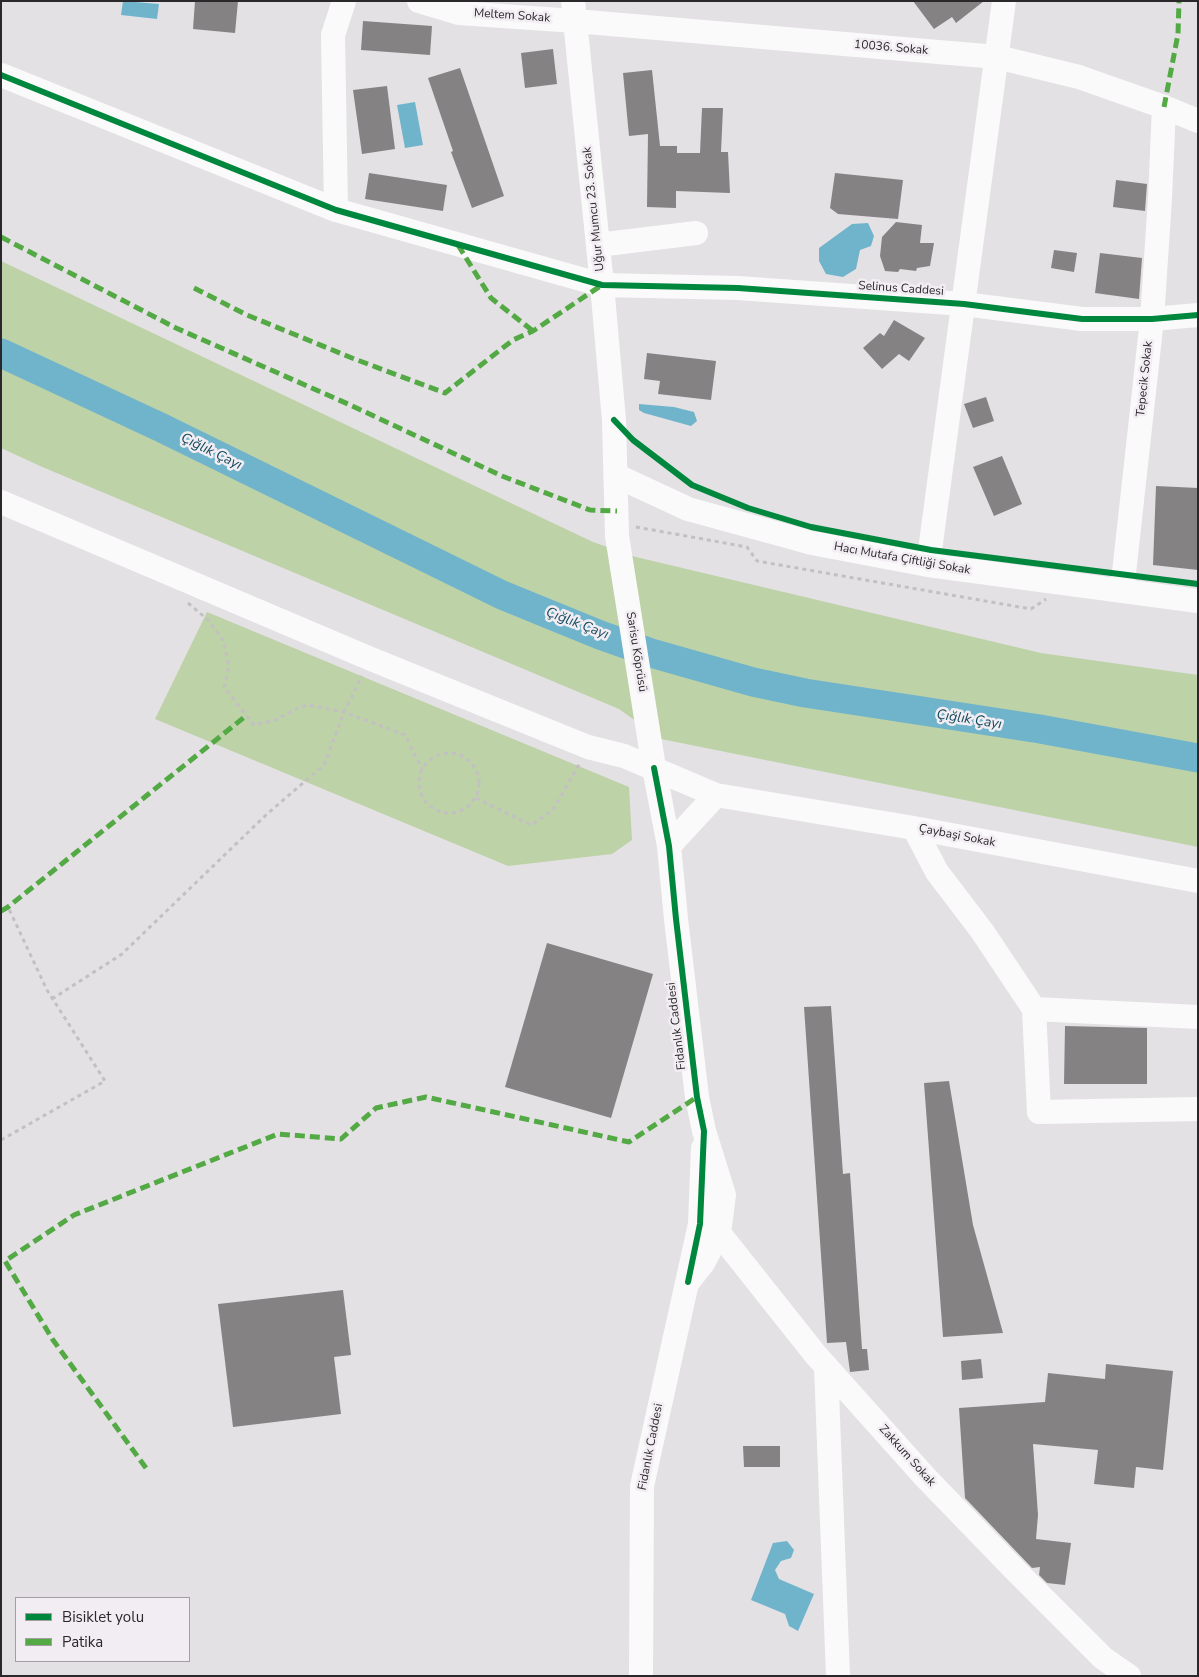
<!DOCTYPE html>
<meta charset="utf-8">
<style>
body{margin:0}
#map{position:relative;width:1199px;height:1677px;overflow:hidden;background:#e4e1e5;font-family:"Nunito Sans",sans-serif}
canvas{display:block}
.frame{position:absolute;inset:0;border:2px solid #2a282a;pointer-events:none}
.legend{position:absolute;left:15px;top:1597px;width:175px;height:65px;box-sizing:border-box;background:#f2edf3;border:1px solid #a29ea3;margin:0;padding:6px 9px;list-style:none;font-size:15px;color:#2a282a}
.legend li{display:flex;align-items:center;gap:10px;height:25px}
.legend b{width:25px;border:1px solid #a29ea3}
</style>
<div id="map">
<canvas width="1199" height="1677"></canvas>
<div class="frame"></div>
<ul class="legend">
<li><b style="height:6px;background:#00873e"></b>Bisiklet yolu</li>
<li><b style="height:6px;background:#53aa44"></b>Patika</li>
</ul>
</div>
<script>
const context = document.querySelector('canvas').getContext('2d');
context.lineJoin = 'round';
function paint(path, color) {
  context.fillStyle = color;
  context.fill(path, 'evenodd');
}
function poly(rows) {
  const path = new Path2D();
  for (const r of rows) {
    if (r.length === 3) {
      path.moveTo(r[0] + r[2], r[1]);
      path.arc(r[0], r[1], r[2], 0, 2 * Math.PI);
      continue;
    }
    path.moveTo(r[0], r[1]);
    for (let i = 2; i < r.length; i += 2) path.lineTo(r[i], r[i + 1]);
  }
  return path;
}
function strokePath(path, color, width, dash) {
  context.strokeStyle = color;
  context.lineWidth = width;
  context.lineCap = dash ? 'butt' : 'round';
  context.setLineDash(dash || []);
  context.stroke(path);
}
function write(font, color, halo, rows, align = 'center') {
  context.font = font + ' "Nunito Sans",sans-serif';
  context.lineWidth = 5;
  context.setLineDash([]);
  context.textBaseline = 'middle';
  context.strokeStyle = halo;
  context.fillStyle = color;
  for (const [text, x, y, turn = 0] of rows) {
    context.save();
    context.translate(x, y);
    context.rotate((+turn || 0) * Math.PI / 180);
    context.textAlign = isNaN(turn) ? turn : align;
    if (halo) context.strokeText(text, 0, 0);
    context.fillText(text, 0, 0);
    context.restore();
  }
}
paint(poly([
 [1,261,593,542,636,557,1041,653,1198,675,1198,847,661,739,619,709,40,466,1,448],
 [207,612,629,787,632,840,612,854,508,866,155,719]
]), '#bed2a7');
paint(poly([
 [123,1,159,4,157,19,121,15],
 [415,102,423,145,405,148,397,105],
 [868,223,874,236,871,246,860,250,856,269,843,277,826,274,819,261,819,248,852,224],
 [639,404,674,407,694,412,697,421,691,426,644,413,639,410],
 [787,1541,794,1550,791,1558,781,1561,775,1570,779,1579,814,1594,798,1631,789,1626,785,1614,751,1600,773,1543]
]), '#70b4cc');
strokePath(poly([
 [1,353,162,428,502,595,600,635,651,653,753,682,805,693,1040,729,1198,758]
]), '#70b4cc', 29);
paint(poly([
 [195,1,238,1,235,33,193,29],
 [913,1,984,1,956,23,952,17,934,29],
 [363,21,432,26,430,55,361,50],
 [553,49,557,84,525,88,521,53],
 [460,68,504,196,472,208,451,152,453,151,428,78],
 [652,70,660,146,677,146,677,153,700,153,702,108,723,108,721,152,728,152,730,193,676,191,676,208,647,207,648,134,629,136,623,73],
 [387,86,395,149,362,154,353,90],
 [369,173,447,185,443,211,365,199],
 [835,173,903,180,898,219,838,214,830,208],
 [1116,180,1147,184,1145,211,1113,207],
 [896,222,922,225,920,243,934,243,930,266,917,268,916,271,900,269,898,272,885,271,880,256,882,237],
 [1054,250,1077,253,1074,272,1051,268],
 [1100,253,1142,258,1139,299,1095,293],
 [894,320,925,338,909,361,899,354,882,369,863,348,880,333,884,336],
 [647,353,716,361,711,400,658,394,660,381,644,379],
 [986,397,994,421,973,428,964,404],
 [1002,456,1022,504,994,516,973,467],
 [1156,486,1198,488,1198,570,1153,565],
 [547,943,653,974,611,1118,505,1087],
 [831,1006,843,1174,850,1173,862,1349,867,1349,869,1370,850,1372,846,1342,827,1343,804,1007],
 [1065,1026,1147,1028,1147,1084,1064,1084],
 [949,1081,973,1225,1003,1333,943,1337,924,1083],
 [343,1290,351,1355,334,1357,341,1414,233,1427,218,1304],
 [981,1359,983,1378,962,1380,961,1361],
 [1106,1364,1173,1371,1163,1470,1136,1467,1134,1488,1094,1484,1098,1450,1033,1444,1038,1515,1036,1539,1071,1543,1065,1585,1047,1583,1039,1575,1040,1567,1032,1568,965,1498,959,1408,1045,1402,1048,1373,1105,1379],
 [743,1446,780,1446,780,1467,744,1467]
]), '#858284');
strokePath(poly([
 [636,527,747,547,757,561,1031,609,1046,599],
 [188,603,208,620,223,640,229,667,224,687,254,725,275,720,300,707,309,705,344,712,405,735,422,769],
 [449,783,30],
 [476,798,531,825,552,811,580,763],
 [52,999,122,954,267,814,324,765,344,712,362,676],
 [1,1140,105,1081,47,990,8,907]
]), '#c2c0c2', 3, [4, 4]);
strokePath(poly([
 [419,1,459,13,575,21,997,57,1079,77,1164,107,1198,121],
 [573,1,602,285,614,420,617,536,654,768,669,846,676,919,697,1097,704,1131,724,1195,719,1233,703,1263,688,1282],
 [1,75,336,210,602,285,738,288,964,304,1082,319,1152,319,1198,315],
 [336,210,333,35,344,1],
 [598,245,696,233],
 [617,476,688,509,812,543,928,565,1198,601],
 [1,502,371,659,588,747,624,756,716,795,669,846],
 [928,565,1004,1],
 [1122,591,1152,319,1160,198,1164,107],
 [716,795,914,828,1198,881],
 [914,828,937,872,982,931,1034,1009,1039,1112,1198,1109],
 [1034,1009,1198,1017],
 [700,1224,719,1233,815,1354,925,1477,1015,1570,1103,1658,1129,1676],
 [826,1366,838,1676],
 [641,1676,642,1486,700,1224,703,1148]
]), '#fbfafb', 24);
strokePath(poly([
 [1164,107,1178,34,1179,1],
 [1,237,176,328,348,404,502,476,590,510,617,511],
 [458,245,491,298,533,331],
 [194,288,247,315,352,358,445,393,513,340,533,331,602,285],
 [1,911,8,907,247,715],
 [146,1468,53,1340,5,1261,74,1215,278,1134,341,1139,376,1108,426,1097,629,1142,697,1097]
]), '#53aa44', 5, [10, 5]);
strokePath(poly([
 [1,75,336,210,602,285,738,288,964,304,1082,319,1152,319,1198,315],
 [614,420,633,440,692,485,748,508,811,527,931,550,1198,584],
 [654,768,669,846,676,919,697,1097,704,1131,700,1224,688,1282]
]), '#00873e', 6);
write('12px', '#2a282a', '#f2edf3', [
 ["Meltem Sokak",512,16,4],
 ["10036. Sokak",891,48,5],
 ["Uğur Mumcu 23. Sokak",594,209,-96],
 ["Selinus Caddesi",901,289,4],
 ["Tepecik Sokak",1145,379,-84],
 ["Hacı Mutafa Çiftliği Sokak",902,559,10],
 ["Sarisu Kōprüsü",636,652,81],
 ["Çaybaşi Sokak",957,836,11],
 ["Fidanlık Caddesi",677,1026,-97],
 ["Fidanlık Caddesi",651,1447,-79],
 ["Zakkum Sokak",907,1456,48]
]);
write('italic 14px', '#144b5d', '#f2edf3', [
 ["Çığlık Çayı",211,452,26],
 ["Çığlık Çayı",577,624,21],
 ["Çığlık Çayı",969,720,9]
]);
</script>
